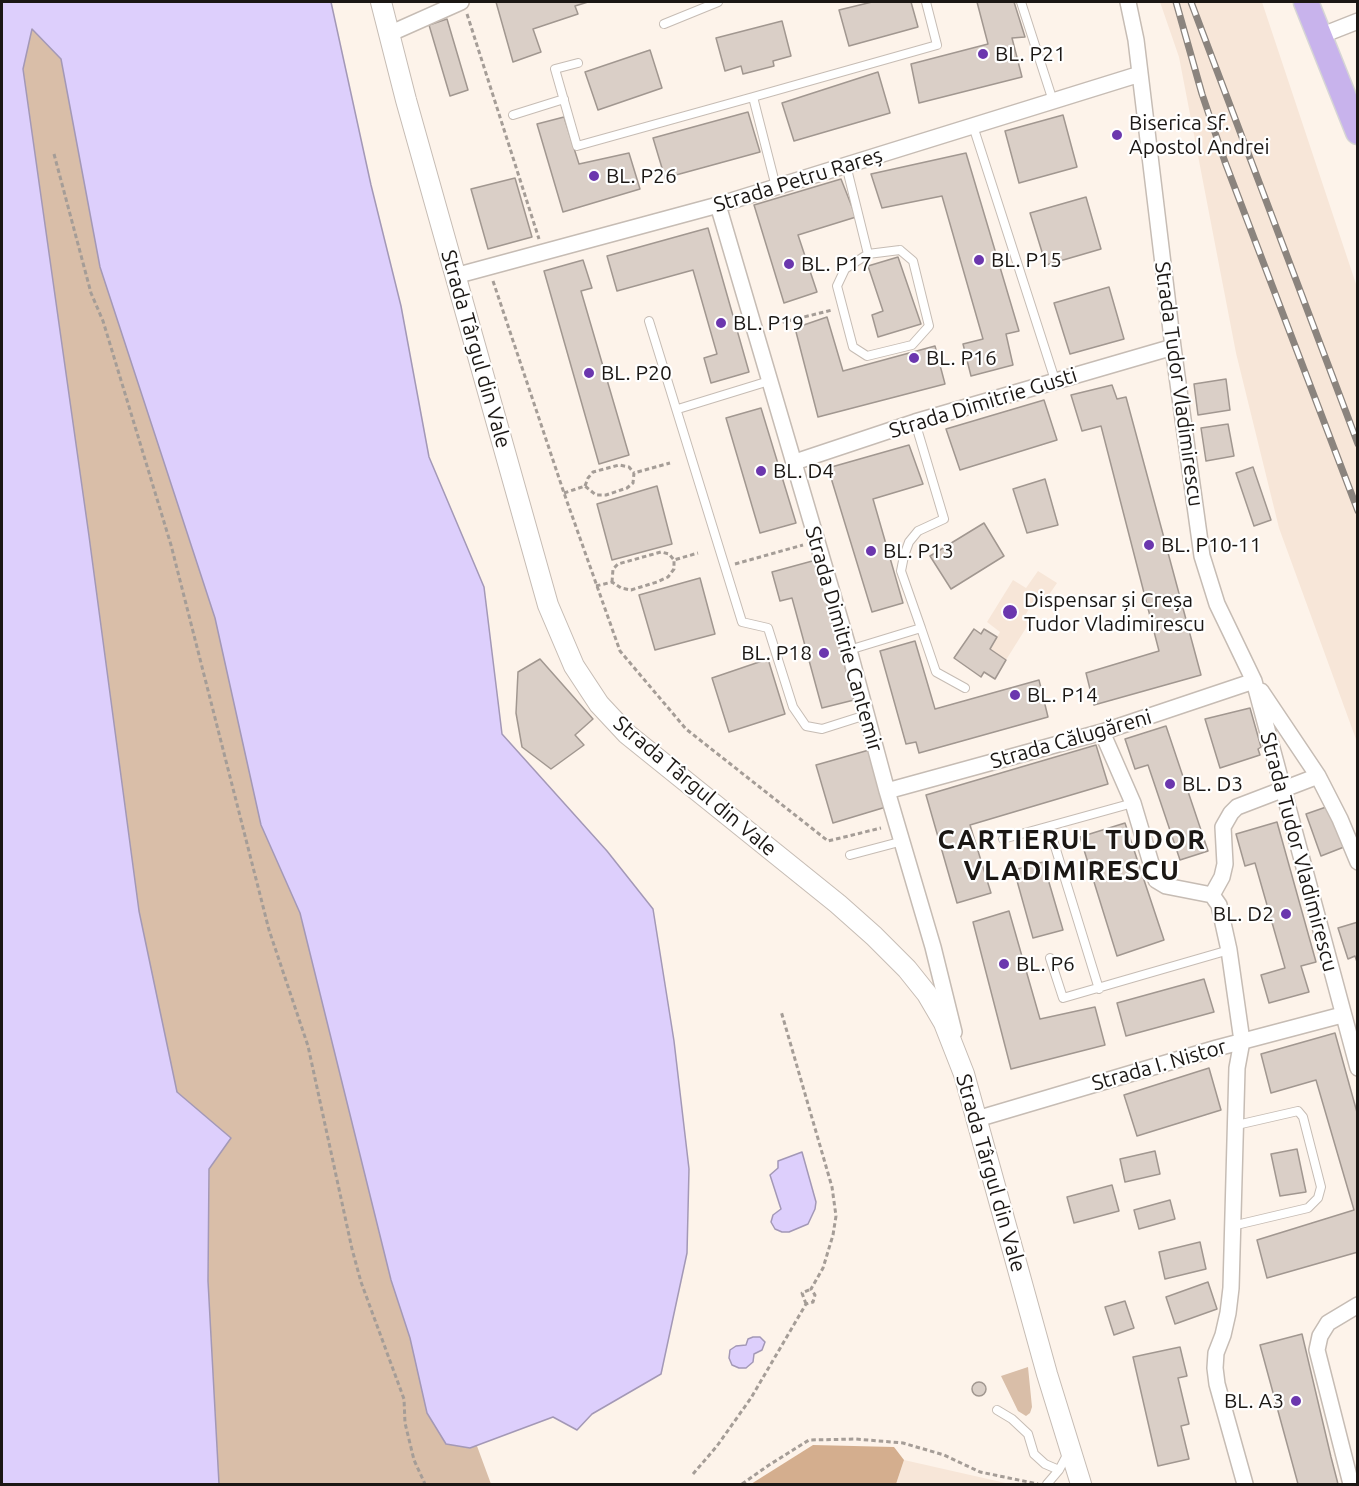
<!DOCTYPE html>
<meta charset="utf-8">
<style>
body{margin:0}
#map{position:relative;width:1359px;height:1486px;overflow:hidden;background:#fdf3ea;font-family:Ubuntu,sans-serif}
canvas{display:block}
.frame{position:absolute;inset:0;border:3px solid #1b1714;pointer-events:none}
</style>
<div id="map">
<canvas width="1359" height="1486"></canvas>
<div class="frame"></div>
</div>
<script>
const context = document.querySelector('canvas').getContext('2d');
context.lineJoin = 'round';
function paint(path, color) {
  context.fillStyle = color;
  context.fill(path, 'evenodd');
}
function poly(rows) {
  const path = new Path2D();
  for (const r of rows) {
    if (r.length === 3) {
      path.moveTo(r[0] + r[2], r[1]);
      path.arc(r[0], r[1], r[2], 0, 2 * Math.PI);
      continue;
    }
    path.moveTo(r[0], r[1]);
    for (let i = 2; i < r.length; i += 2) path.lineTo(r[i], r[i + 1]);
  }
  return path;
}
function strokePath(path, color, width, dash) {
  context.strokeStyle = color;
  context.lineWidth = width;
  context.lineCap = dash ? 'butt' : 'round';
  context.setLineDash(dash || []);
  context.stroke(path);
}
function write(font, color, halo, rows, align = 'center') {
  context.font = font + ' Ubuntu,sans-serif';
  context.lineWidth = 4.5;
  context.setLineDash([]);
  context.textBaseline = 'middle';
  context.strokeStyle = halo;
  context.fillStyle = color;
  for (const [text, x, y, turn = 0] of rows) {
    context.save();
    context.translate(x, y);
    context.rotate((+turn || 0) * Math.PI / 180);
    context.textAlign = isNaN(turn) ? turn : align;
    if (halo) context.strokeText(text, 0, 0);
    context.fillText(text, 0, 0);
    context.restore();
  }
}
paint(poly([
 [1160,2,1262,2,1357,287,1357,742,1279,528,1236,353,1179,57],
 [1038,571,1057,583,1040,608,1032,603,1025,616,1031,620,1006,660,990,649,1000,632,987,622,1013,580,1026,588],
 [904,1460,1010,1484,896,1484]
]), '#f7e6d8');
paint(poly([
 [32,28,61,59,100,267,215,618,261,825,300,913,391,1280,446,1444,477,1446,491,1484,219,1484,208,1281,209,1169,231,1138,177,1092,139,911,89,536,23,69],
 [1028,1367,1032,1407,1030,1413,1026,1416,1018,1411,1001,1376]
]), '#d9bea8');
paint(poly([
 [813,1445,894,1447,904,1460,896,1484,751,1484]
]), '#d4ae8e');
const water = poly([
 [2,2,331,2,371,185,401,306,429,457,484,587,502,734,607,851,653,909,674,1041,689,1169,687,1253,661,1374,592,1414,577,1430,553,1417,470,1448,446,1444,427,1413,410,1338,391,1280,300,913,261,825,215,618,100,267,61,59,32,29,23,69,89,536,139,911,177,1092,231,1138,209,1169,208,1281,219,1484,2,1484,2,2],
 [802,1152,816,1202,815,1209,808,1224,789,1232,782,1232,775,1229,771,1222,773,1215,781,1209,770,1175,778,1168,778,1161,802,1152],
 [753,1337,760,1337,765,1342,762,1350,754,1354,753,1362,746,1368,739,1368,732,1365,729,1358,730,1350,736,1346,746,1345,748,1339,753,1337]
]);
paint(water, '#ddcffc');
strokePath(water, '#a398b6', 1.5);
const building = poly([
 [496,2,588,2,575,6,578,14,533,29,541,52,513,62,496,2],
 [872,2,911,2,918,27,849,46,839,10,872,2],
 [977,2,1014,2,1025,37,1012,38,1022,77,919,103,911,64,988,44,977,2],
 [447,19,468,90,450,96,429,25,447,19],
 [782,21,791,56,773,61,774,66,743,74,741,66,725,71,716,38,782,21],
 [650,50,662,88,598,110,585,72,650,50],
 [878,72,890,113,794,141,782,103,878,72],
 [748,112,760,152,665,178,653,138,748,112],
 [1063,115,1077,167,1019,183,1005,131,1063,115],
 [564,117,579,164,629,153,640,189,563,212,537,124,564,117],
 [966,153,1019,331,1006,334,1013,365,971,376,963,344,983,339,942,196,882,208,871,174,966,153],
 [515,178,532,237,488,249,471,189,515,178],
 [841,179,856,217,798,235,817,292,784,303,754,205,841,179],
 [1086,197,1101,249,1046,265,1030,213,1086,197],
 [708,228,749,372,711,383,704,358,717,354,693,270,617,291,607,256,708,228],
 [898,257,921,324,878,337,872,315,883,311,868,266,898,257],
 [583,260,592,288,581,291,629,455,599,464,544,271,583,260],
 [1109,287,1124,339,1070,354,1054,303,1109,287],
 [827,317,843,371,935,346,945,384,818,417,795,328,827,317],
 [1226,379,1230,410,1198,415,1194,384,1226,379],
 [1112,385,1117,399,1126,397,1201,675,1094,705,1086,673,1159,651,1101,426,1082,431,1071,395,1112,385],
 [1044,400,1057,440,960,470,946,429,1044,400],
 [761,408,796,523,760,533,726,418,761,408],
 [1228,424,1234,456,1206,461,1201,428,1228,424],
 [909,445,923,484,873,499,903,603,872,612,828,468,909,445],
 [1253,467,1271,520,1254,526,1236,473,1253,467],
 [1045,479,1058,525,1027,533,1013,489,1045,479],
 [657,486,672,544,612,560,597,504,657,486],
 [984,523,1004,556,951,589,930,556,984,523],
 [816,560,854,700,822,708,792,598,780,601,772,572,816,560],
 [700,578,715,634,655,650,639,595,700,578],
 [974,629,981,634,984,629,997,637,990,649,1006,660,995,679,984,672,981,677,954,658,974,629],
 [915,641,935,709,1039,680,1048,717,919,753,916,742,906,744,880,651,915,641],
 [540,659,593,719,575,735,584,745,551,769,522,747,516,713,518,672,540,659],
 [768,659,785,714,729,732,712,678,768,659],
 [1250,708,1261,747,1258,749,1260,755,1220,768,1205,719,1250,708],
 [1166,726,1208,851,1180,860,1148,765,1135,769,1125,739,1166,726],
 [1096,745,1108,784,970,825,991,893,957,903,926,795,1096,745],
 [869,750,886,807,833,823,816,765,869,750],
 [1329,806,1344,847,1321,856,1306,814,1329,806],
 [1277,822,1316,962,1301,966,1309,992,1269,1003,1261,975,1285,968,1255,863,1245,866,1236,834,1277,822],
 [1125,823,1164,940,1117,956,1080,837,1125,823],
 [1043,862,1063,930,1033,938,1014,870,1043,862],
 [1009,911,1040,1019,1095,1007,1105,1045,1011,1069,973,922,1009,911],
 [1358,922,1358,965,1355,956,1348,959,1338,928,1358,922],
 [1204,979,1214,1012,1126,1036,1117,1003,1204,979],
 [1335,1033,1358,1116,1358,1252,1267,1278,1257,1240,1354,1210,1316,1080,1271,1093,1261,1054,1335,1033],
 [1209,1068,1221,1110,1137,1136,1124,1095,1209,1068],
 [1297,1149,1306,1192,1280,1196,1271,1154,1297,1149],
 [1155,1151,1160,1174,1125,1182,1120,1159,1155,1151],
 [1112,1185,1119,1211,1074,1223,1067,1197,1112,1185],
 [1170,1200,1175,1219,1139,1229,1134,1210,1170,1200],
 [1200,1242,1206,1269,1165,1279,1159,1252,1200,1242],
 [1208,1282,1217,1309,1175,1324,1166,1297,1208,1282],
 [1125,1301,1134,1328,1114,1335,1105,1307,1125,1301],
 [1302,1334,1331,1457,1338,1484,1298,1484,1260,1345,1302,1334],
 [1180,1347,1187,1376,1178,1378,1189,1424,1181,1426,1189,1459,1158,1466,1133,1357,1180,1347],
 [979,1389,7]
]);
paint(building, '#dacfc7');
strokePath(building, '#a19790', 1.5);
const service = poly([
 [1021,2,1053,101],
 [664,24,718,2],
 [578,63,555,69,577,146,753,97,776,187],
 [753,97,937,45,926,2],
 [513,115,564,99],
 [973,126,1055,380],
 [846,165,868,254],
 [900,250,913,261,929,326,912,345,867,356,853,347,837,286,845,269,868,254,900,250],
 [649,321,742,622,768,628,793,707,806,726,822,729,866,715],
 [678,409,769,381],
 [915,422,944,519,918,531,909,542,904,556,901,571,921,628],
 [849,650,921,628,936,672,965,688],
 [1049,827,1099,989],
 [1003,839,1133,803],
 [850,855,903,841],
 [1050,958,1063,998,1229,950],
 [1232,1226,1308,1208,1318,1198,1321,1187,1303,1117,1298,1111,1237,1125],
 [997,1410,1012,1419,1028,1434,1034,1454,1045,1464,1059,1470,1068,1453],
 [1047,1484,1059,1470]
]);
const minor = poly([
 [1128,2,1136,40,1173,347,1202,556,1217,604,1254,681,1358,1068],
 [389,34,461,2],
 [1320,36,1358,21],
 [718,205,849,650,887,791,933,947,954,1032],
 [455,276,718,205,1140,74],
 [795,462,915,422,1173,347],
 [1261,691,1318,776,1340,819,1358,862],
 [1102,732,1133,803,1156,880,1166,886,1212,895,1219,905,1229,950,1242,1041,1237,1068,1231,1288,1228,1313,1223,1335,1216,1353,1215,1368,1217,1384,1245,1484],
 [887,791,1102,732,1254,681],
 [1212,895,1222,877,1225,864,1223,827,1231,813,1237,807,1318,776],
 [977,1119,1217,1048,1342,1015],
 [1351,1484,1317,1350,1320,1336,1328,1323,1358,1305]
]);
const tertiary = poly([
 [381,2,406,100,548,605,574,666,599,704,627,734,838,904,874,936,907,969,927,994,944,1023,964,1074,1047,1374,1081,1484]
]);
const primary = poly([
 [1306,2,1358,132]
]);
strokePath(service, '#c6bcb4', 10);
strokePath(minor, '#c6bcb4', 18);
strokePath(tertiary, '#c6bcb4', 22);
strokePath(primary, '#d6d5d5', 27);
strokePath(poly([
 [467,14,539,239],
 [54,154,91,293,103,321,171,545,269,930,308,1046,352,1249,361,1282,404,1399,405,1423,414,1460,425,1484],
 [493,281,564,493,620,651,686,729,828,841,881,828],
 [768,326,832,310],
 [585,486,588,478,593,472,619,465,629,467,634,473],
 [564,493,585,486,596,495,606,495,627,488,633,483,634,473,670,463],
 [735,564,803,545],
 [612,582,613,569,618,564,661,552,669,554,674,560],
 [596,586,612,582,621,588,631,590,657,582,668,577,674,569,674,560,698,553],
 [806,1304,802,1293,811,1289],
 [693,1474,717,1446,751,1398,806,1304,813,1302,815,1295,811,1289,823,1268,833,1235,836,1216,832,1187,781,1011],
 [742,1484,769,1465,809,1440,856,1439,903,1443,944,1455,980,1472,1038,1484]
]), '#a59d97', 3, [4.5, 3]);
strokePath(service, '#fff', 8);
strokePath(minor, '#fff', 15);
strokePath(tertiary, '#fff', 20);
strokePath(primary, '#c8b3ec', 24);
const rail = poly([
 [1176,2,1202,94,1225,162,1358,511],
 [1191,2,1358,444]
]);
strokePath(rail, '#8b847e', 7);
strokePath(rail, '#fff', 4.5, [14]);
for (const [x, y, r, color] of [
 [983,54,6,"#6b37ae"],
 [1117,135,6,"#6b37ae"],
 [594,176,6,"#6b37ae"],
 [979,260,6,"#6b37ae"],
 [789,264,6,"#6b37ae"],
 [721,323,6,"#6b37ae"],
 [914,358,6,"#6b37ae"],
 [589,373,6,"#6b37ae"],
 [761,471,6,"#6b37ae"],
 [1149,545,6,"#6b37ae"],
 [871,551,6,"#6b37ae"],
 [1010,612,8,"#6b37ae"],
 [824,653,6,"#6b37ae"],
 [1015,695,6,"#6b37ae"],
 [1170,784,6,"#6b37ae"],
 [1286,914,6,"#6b37ae"],
 [1004,964,6,"#6b37ae"],
 [1296,1401,6,"#6b37ae"]
]) {
  const dot = new Path2D();
  dot.arc(x, y, r, 0, 2 * Math.PI);
  context.fillStyle = color;
  context.fill(dot);
  strokePath(dot, '#fff', 2);
}
write('21px', '#1b1714', '#fff', [
 ["BL. P21",995,54],
 ["Biserica Sf.",1129,123],
 ["Apostol Andrei",1129,147],
 ["BL. P26",606,176],
 ["BL. P15",991,260],
 ["BL. P17",801,264],
 ["BL. P19",733,323],
 ["BL. P16",926,358],
 ["BL. P20",601,373],
 ["BL. D4",773,471],
 ["BL. P10-11",1161,545],
 ["BL. P13",883,551],
 ["Dispensar și Creșa",1024,600],
 ["Tudor Vladimirescu",1024,624],
 ["BL. P18",812,653,"right"],
 ["BL. P14",1027,695],
 ["BL. D3",1182,784],
 ["BL. D2",1274,914,"right"],
 ["BL. P6",1016,964],
 ["BL. A3",1284,1401,"right"]
], 'left');
write('21px', '#1b1714', '#fff', [
 ["Strada Petru Rareș",798,180,-17],
 ["Strada Târgul din Vale",476,349,74],
 ["Strada Tudor Vladimirescu",1179,384,82],
 ["Strada Dimitrie Gusti",983,403,-17],
 ["Strada Dimitrie Cantemir",844,639,74],
 ["Strada Călugăreni",1071,739,-16],
 ["Strada Târgul din Vale",695,786,40],
 ["Strada Tudor Vladimirescu",1299,852,75],
 ["Strada I. Nistor",1159,1065,-16],
 ["Strada Târgul din Vale",991,1173,74]
]);
context.letterSpacing = '1.5px';
write('bold 27px', '#1b1714', '#fff', [
 ["CARTIERUL TUDOR",1072,840],
 ["VLADIMIRESCU",1072,871]
]);
context.letterSpacing = '0px';
</script>
